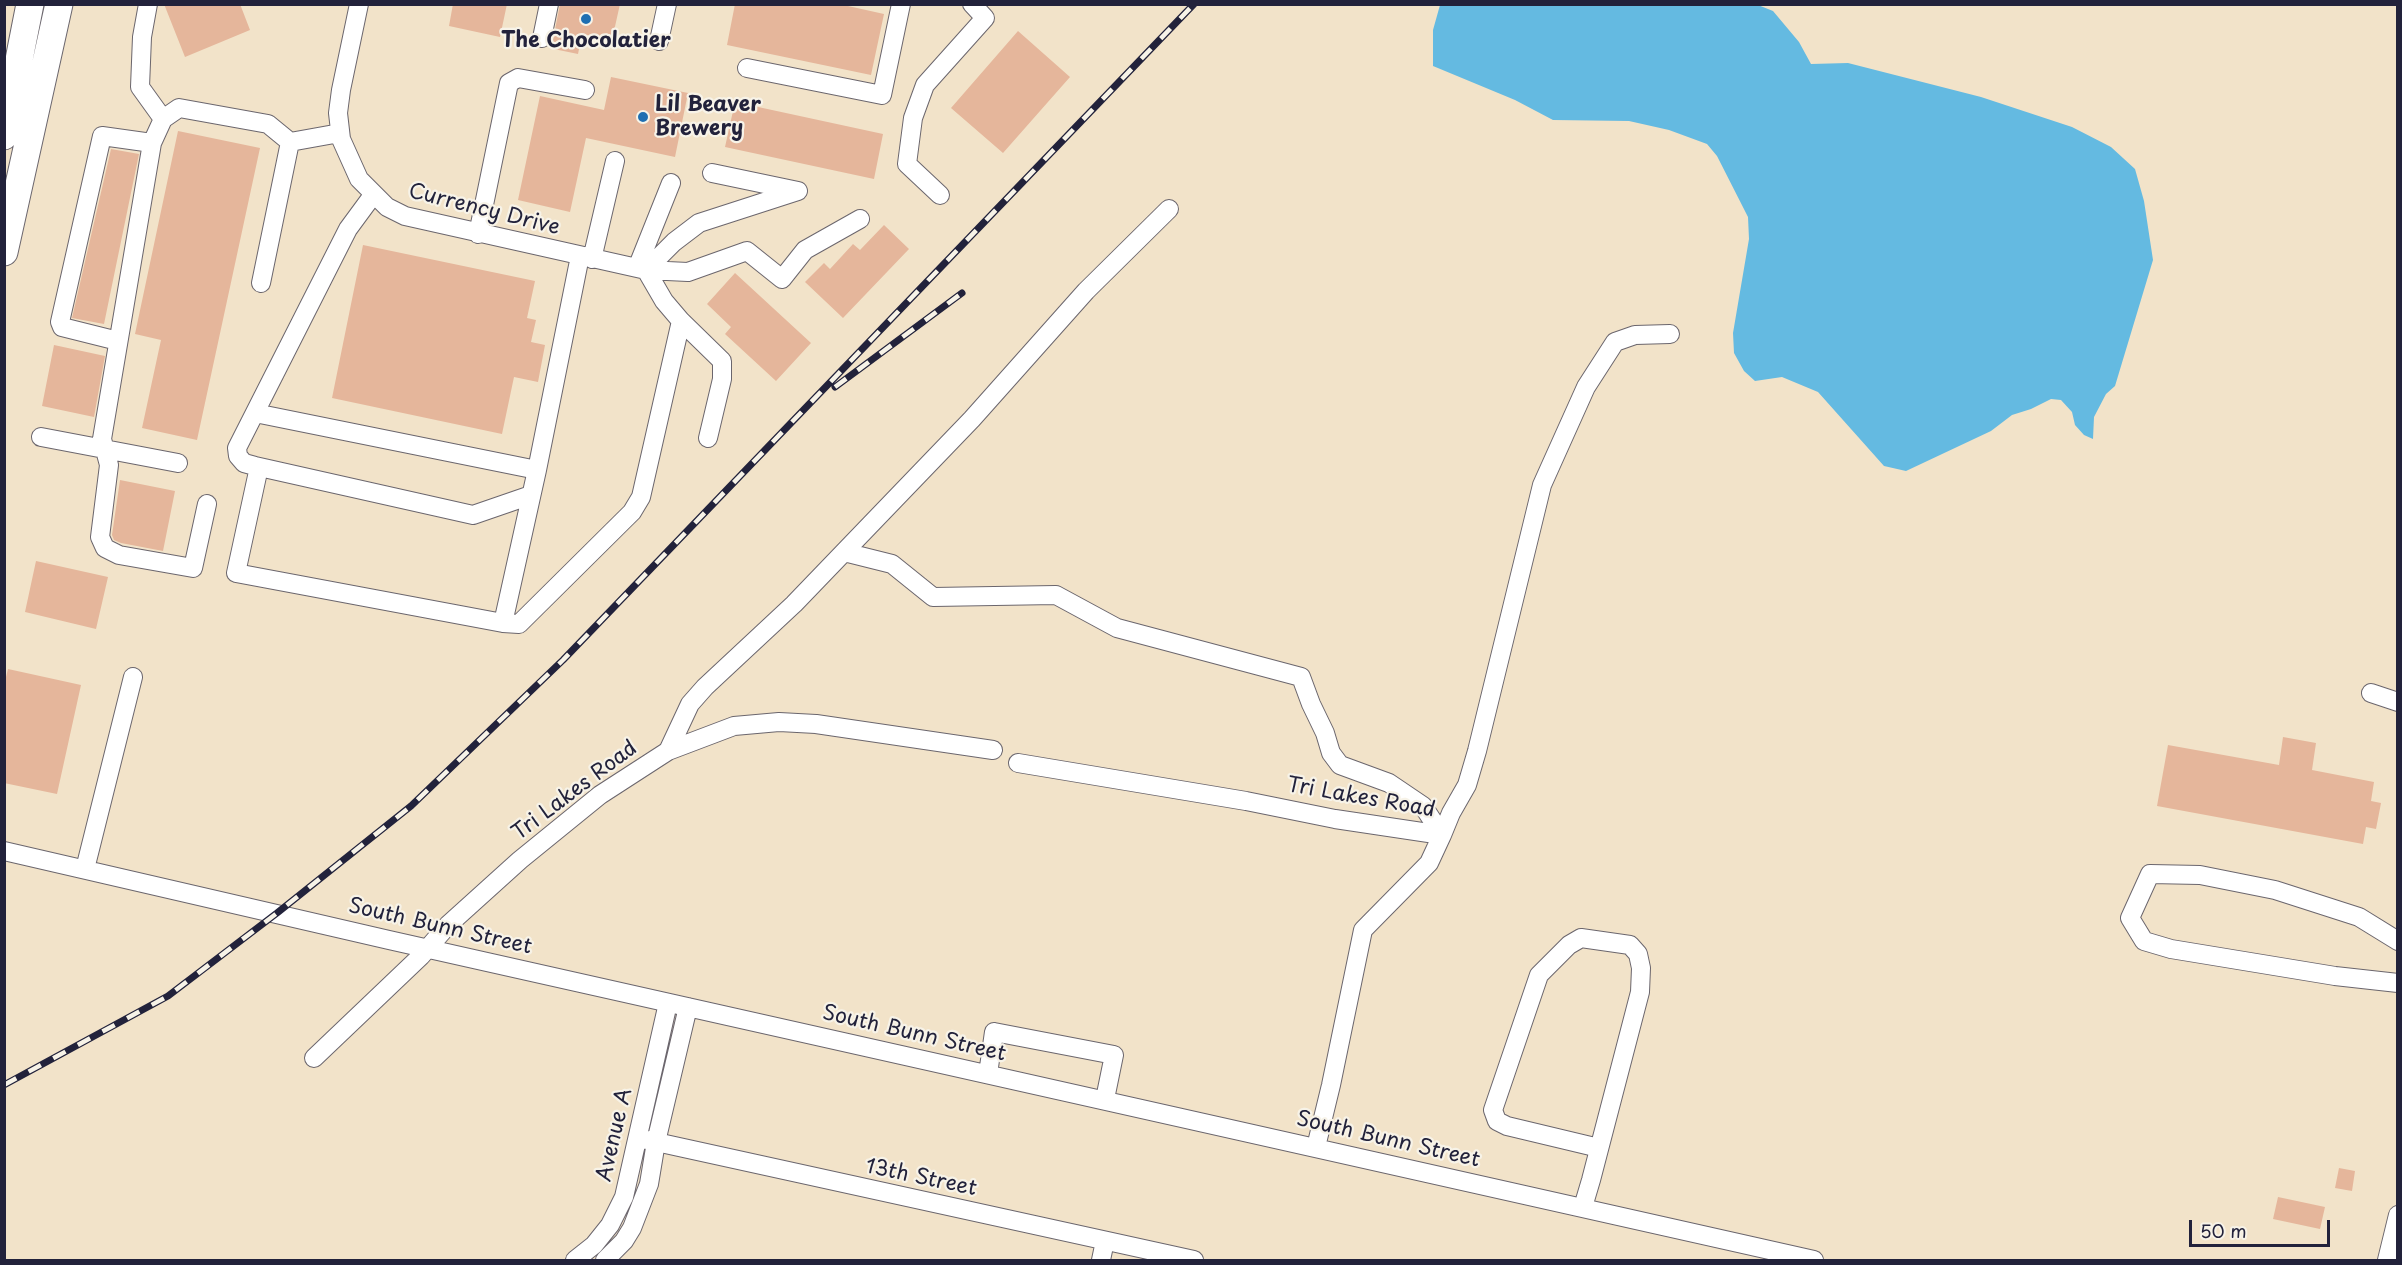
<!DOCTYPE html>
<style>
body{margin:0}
#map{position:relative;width:2402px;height:1265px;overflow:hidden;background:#f2e3c9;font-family:"Playpen Sans",sans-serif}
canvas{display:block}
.frame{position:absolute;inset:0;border:6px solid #22223b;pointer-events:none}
.scale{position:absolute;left:2189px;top:1220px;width:141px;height:27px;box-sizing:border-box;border:3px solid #22223b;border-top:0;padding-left:8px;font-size:18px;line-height:21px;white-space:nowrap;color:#22223b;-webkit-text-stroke:4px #f7f3e8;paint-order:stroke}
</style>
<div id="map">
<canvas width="2402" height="1265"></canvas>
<div class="frame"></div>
<div class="scale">50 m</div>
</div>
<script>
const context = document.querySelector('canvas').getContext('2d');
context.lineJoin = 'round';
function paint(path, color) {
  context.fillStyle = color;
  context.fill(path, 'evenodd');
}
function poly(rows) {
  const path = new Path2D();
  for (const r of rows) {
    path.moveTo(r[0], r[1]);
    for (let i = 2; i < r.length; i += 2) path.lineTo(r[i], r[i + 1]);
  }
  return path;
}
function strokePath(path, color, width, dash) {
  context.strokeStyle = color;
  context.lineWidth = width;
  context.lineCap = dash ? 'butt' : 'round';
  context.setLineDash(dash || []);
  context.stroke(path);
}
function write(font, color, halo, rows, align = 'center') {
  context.font = font + ' "Playpen Sans",sans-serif';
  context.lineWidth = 4.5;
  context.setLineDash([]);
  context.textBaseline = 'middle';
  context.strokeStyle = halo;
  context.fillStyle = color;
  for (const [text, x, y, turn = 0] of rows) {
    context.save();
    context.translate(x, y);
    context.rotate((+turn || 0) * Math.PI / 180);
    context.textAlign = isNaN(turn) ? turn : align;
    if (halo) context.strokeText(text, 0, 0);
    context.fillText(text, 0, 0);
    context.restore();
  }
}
paint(poly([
 [1440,5,1758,5,1773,11,1799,42,1811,64,1848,63,1981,97,2072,127,2111,147,2135,169,2144,201,2153,260,2115,386,2106,394,2094,417,2093,439,2084,435,2075,425,2072,412,2061,400,2051,399,2031,409,2012,415,1991,431,1906,471,1884,466,1818,392,1782,377,1755,381,1744,371,1734,353,1733,333,1749,239,1748,217,1717,156,1707,144,1669,130,1629,121,1553,120,1515,100,1433,66,1433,30]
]), '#64bae1');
paint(poly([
 [164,4,240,4,250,30,185,57],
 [453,4,507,4,500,37,449,26],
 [560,4,620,4,612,40,582,34,578,54,549,48,553,40],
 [735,4,839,4,884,14,871,75,727,45],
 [1018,31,1070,77,1003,153,951,108],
 [611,77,688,93,675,157,586,138,570,212,518,200,540,96,604,110],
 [735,102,883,134,874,179,725,147],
 [178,131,260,148,197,440,142,428,161,340,135,334],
 [111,149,139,154,104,324,72,318],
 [884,225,909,249,843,318,805,282,824,263,830,269,853,244,860,250],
 [363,245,535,281,527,318,536,320,531,342,545,345,538,382,514,377,502,434,332,398],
 [735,273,811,343,776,381,725,334,731,327,707,304],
 [54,345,105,356,94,417,42,406],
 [120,480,175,491,163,551,121,543,114,540,112,535],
 [36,561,108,577,96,629,25,612],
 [8,669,81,685,57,794,4,783,4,685],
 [2283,737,2316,743,2312,770,2374,782,2371,801,2381,803,2376,829,2366,827,2363,844,2157,806,2168,745,2279,765],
 [2339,1168,2355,1171,2352,1191,2335,1188],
 [2278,1197,2325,1207,2320,1229,2273,1219]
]), '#e5b69b');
const minor = poly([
 [148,4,142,37,140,87,163,119],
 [359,4,341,90,338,113,341,139,359,179,387,207,405,216,646,270,688,272,747,251,782,279,805,250,860,219],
 [542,38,549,4],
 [659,41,667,4],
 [747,68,882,95,901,4],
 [373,195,348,229,237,448,238,456,244,463,255,466,473,515,531,495],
 [940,195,907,164,913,118,925,85,985,18,972,4],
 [478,234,509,83,518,78,585,90],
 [592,259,615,161],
 [637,268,671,183],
 [646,270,674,242,699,223,798,191,712,173],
 [261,283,290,142],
 [681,321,722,361,722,379,708,438],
 [118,341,62,327,60,322,102,136,152,143],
 [255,413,537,470,580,256],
 [41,437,178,463],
 [259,467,236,573,503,623,519,624,632,512,641,497,681,321,664,301,646,270],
 [207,504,193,568,119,555,105,548,100,537,109,465,102,439,152,143,163,119,179,108,268,124,290,142,340,133],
 [844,552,892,564,933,597,1056,595,1117,628,1301,677,1311,704,1325,733,1331,753,1340,765,1389,783,1423,806,1442,835,1429,863,1363,930,1331,1085,1316,1147],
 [503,623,537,470],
 [2371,693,2398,702],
 [668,751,690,704,705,687,794,604,972,419,1086,291,1169,209],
 [1018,763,1246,801,1335,819,1442,835,1451,813,1467,785,1477,751,1542,485,1586,387,1615,342,1635,335,1670,334],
 [4,851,389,940,1814,1260],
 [85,869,133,677],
 [2398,941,2359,917,2275,890,2200,875,2150,874,2130,918,2144,941,2171,949,2335,976,2398,983],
 [314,1058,421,956,448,925,520,860,600,795,668,751,734,726,779,722,816,724,993,750],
 [988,1074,994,1032,1114,1055,1105,1099],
 [638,1138,1194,1260],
 [1583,1207,1591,1180,1640,992,1641,968,1638,954,1630,945,1581,938,1569,945,1539,975,1493,1110,1497,1121,1507,1126,1599,1148],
 [575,1260,594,1245,610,1225,624,1197,668,1003],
 [605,1260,624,1241,632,1228,649,1184,656,1142,688,1007],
 [1101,1260,1105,1241],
 [2387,1260,2398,1215]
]);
const highway = poly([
 [4,136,30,4],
 [4,252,59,4]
]);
strokePath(minor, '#6b666d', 20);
strokePath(highway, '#6b666d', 29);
strokePath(minor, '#fff', 18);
strokePath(highway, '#fff', 27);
const rail = poly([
 [835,387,962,293],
 [4,1085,168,996,277,913,411,806,563,660,1194,4]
]);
strokePath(rail, '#22223b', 7);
strokePath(rail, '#f7f3e8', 4.5, [14]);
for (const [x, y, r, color] of [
 [586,19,6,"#1f6fb2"],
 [643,117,6,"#1f6fb2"]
]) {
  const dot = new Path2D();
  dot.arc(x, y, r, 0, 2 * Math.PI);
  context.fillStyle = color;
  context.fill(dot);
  strokePath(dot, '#f7f3e8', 2);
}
write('bold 21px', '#22223b', '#f7f3e8', [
 ["The Chocolatier",586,41],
 ["Lil Beaver",655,105,"left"],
 ["Brewery",655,129,"left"]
]);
write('21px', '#22223b', '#f7f3e8', [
 ["Currency Drive",484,210,14],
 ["Tri Lakes Road",575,791,-37],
 ["Tri Lakes Road",1361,798,10],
 ["South Bunn Street",440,927,13],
 ["South Bunn Street",914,1034,13],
 ["Avenue A",615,1135,-77],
 ["South Bunn Street",1388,1140,13],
 ["13th Street",921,1178,12]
]);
</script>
